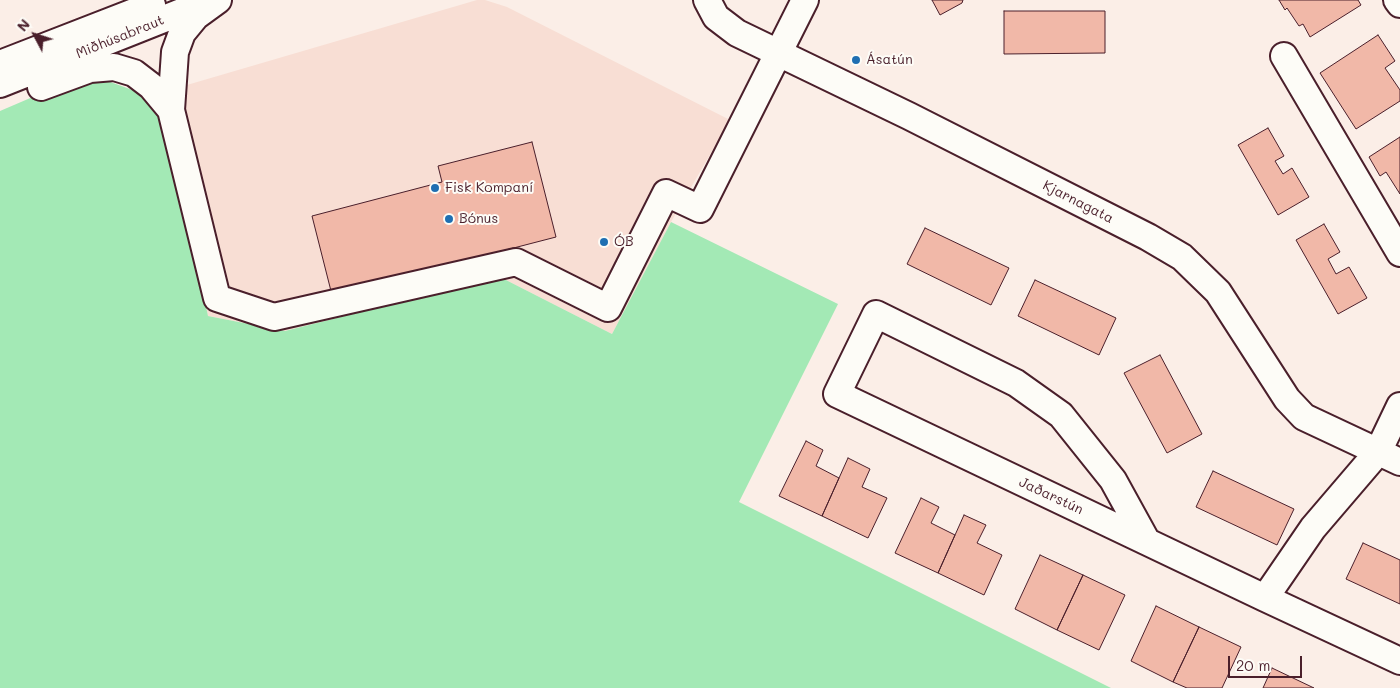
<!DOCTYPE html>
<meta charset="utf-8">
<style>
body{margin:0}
#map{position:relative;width:1400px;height:688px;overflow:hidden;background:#fbeee7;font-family:Mali,sans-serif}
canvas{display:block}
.north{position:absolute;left:10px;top:10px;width:50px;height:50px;-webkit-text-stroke:4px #fdfcf7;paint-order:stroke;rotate:310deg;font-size:14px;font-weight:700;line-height:20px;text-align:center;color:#4a1f2b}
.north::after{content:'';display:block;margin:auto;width:18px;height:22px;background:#4a1f2b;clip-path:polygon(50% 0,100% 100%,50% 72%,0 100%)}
.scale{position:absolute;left:1228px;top:656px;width:74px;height:22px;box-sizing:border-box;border:2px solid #4a1f2b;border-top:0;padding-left:6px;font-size:15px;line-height:18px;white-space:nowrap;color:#4a1f2b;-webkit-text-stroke:4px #fdfcf7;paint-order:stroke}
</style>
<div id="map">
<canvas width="1400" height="688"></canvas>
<div class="north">N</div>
<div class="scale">20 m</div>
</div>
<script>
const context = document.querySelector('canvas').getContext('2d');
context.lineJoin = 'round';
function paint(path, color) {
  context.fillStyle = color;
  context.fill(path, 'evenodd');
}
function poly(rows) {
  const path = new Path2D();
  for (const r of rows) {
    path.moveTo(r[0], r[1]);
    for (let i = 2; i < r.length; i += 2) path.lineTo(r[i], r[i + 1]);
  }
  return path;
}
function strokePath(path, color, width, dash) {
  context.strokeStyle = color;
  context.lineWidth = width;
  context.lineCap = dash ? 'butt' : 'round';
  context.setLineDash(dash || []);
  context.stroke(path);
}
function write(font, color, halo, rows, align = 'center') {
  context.font = font + ' Mali,sans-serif';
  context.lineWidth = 4;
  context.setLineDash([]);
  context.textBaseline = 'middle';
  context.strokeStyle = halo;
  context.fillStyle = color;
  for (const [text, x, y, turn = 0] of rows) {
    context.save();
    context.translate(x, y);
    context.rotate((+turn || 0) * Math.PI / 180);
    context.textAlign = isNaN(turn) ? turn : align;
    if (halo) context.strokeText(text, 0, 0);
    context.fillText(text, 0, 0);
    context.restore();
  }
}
paint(poly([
 [477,0,485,0,507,7,730,120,671,222,612,334,500,277,285,331,208,316,163,92]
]), '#f8ded4');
paint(poly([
 [102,79,138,92,170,129,208,316,285,331,500,277,612,334,671,222,838,304,739,502,1111,688,0,688,0,111,35,96]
]), '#a3e9b5');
const building = poly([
 [932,0,963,0,962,3,940,15,932,0],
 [1279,0,1358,0,1361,5,1310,37,1303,24,1299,26,1287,8,1285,10,1279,0],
 [1004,11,1105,11,1105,53,1004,54,1004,11],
 [1378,35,1395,61,1385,68,1400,90,1400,101,1356,129,1320,73,1378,35],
 [1268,128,1284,156,1275,161,1283,174,1292,168,1309,197,1278,215,1238,145,1268,128],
 [1400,137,1400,194,1386,172,1380,176,1369,157,1400,137],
 [532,142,556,237,332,295,312,216,442,182,438,166,532,142],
 [1324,224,1340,252,1328,259,1336,274,1349,267,1367,298,1338,314,1296,240,1324,224],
 [925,228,1009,268,991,305,907,264,925,228],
 [1035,280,1116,318,1099,355,1018,316,1035,280],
 [1160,355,1202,434,1167,453,1124,373,1160,355],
 [806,441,823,450,816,466,839,478,822,516,779,496,806,441],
 [848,458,870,469,862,487,887,498,868,538,822,516,848,458],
 [1213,471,1294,509,1277,545,1196,507,1213,471],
 [921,498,939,507,931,523,955,535,938,573,895,553,921,498],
 [964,515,986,525,977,543,1002,555,984,595,938,573,964,515],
 [1363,543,1400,560,1400,604,1346,579,1363,543],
 [1040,555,1083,575,1057,630,1015,609,1040,555],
 [1083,575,1125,595,1099,650,1057,630,1083,575],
 [1156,606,1199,627,1173,682,1131,661,1156,606],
 [1199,627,1241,647,1222,688,1187,688,1173,682,1199,627],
 [1272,668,1314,688,1263,688,1272,668]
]);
paint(building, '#f1b8a8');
strokePath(building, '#4a1f2b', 1);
const minor = poly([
 [218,0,196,16,182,33,175,52,171,110,217,298,274,317,516,262,608,308,666,193,700,209,805,0],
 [707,0,716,17,737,33,909,116,1148,237,1182,257,1218,292,1287,399,1304,417,1400,462],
 [1397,0,1400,4],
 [1284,56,1400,253],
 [0,64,152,5],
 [0,84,204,3],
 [41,87,90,69,114,67,134,73,151,86,171,110],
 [1146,540,1113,480,1061,415,1016,383,876,314,837,394,1265,598,1400,661],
 [1265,598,1313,528,1378,452,1400,406]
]);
strokePath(minor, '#4a1f2b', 30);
strokePath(minor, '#fdfcf7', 26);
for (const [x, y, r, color] of [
 [856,60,5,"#1f6fb2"],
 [435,188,5,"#1f6fb2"],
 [449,219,5,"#1f6fb2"],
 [604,242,5,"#1f6fb2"]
]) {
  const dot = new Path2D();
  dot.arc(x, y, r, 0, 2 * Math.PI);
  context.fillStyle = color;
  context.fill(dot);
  strokePath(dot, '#fdfcf7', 2);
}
write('14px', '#4a1f2b', '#fdfcf7', [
 ["Miðhúsabraut",120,37,-22],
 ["Kjarnagata",1078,202,27],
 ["Jaðarstún",1051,496,25]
]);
write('14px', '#4a1f2b', '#fdfcf7', [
 ["Ásatún",866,60],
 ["Fisk Kompaní",445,188],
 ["Bónus",459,219],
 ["ÓB",614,242]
], 'left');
</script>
